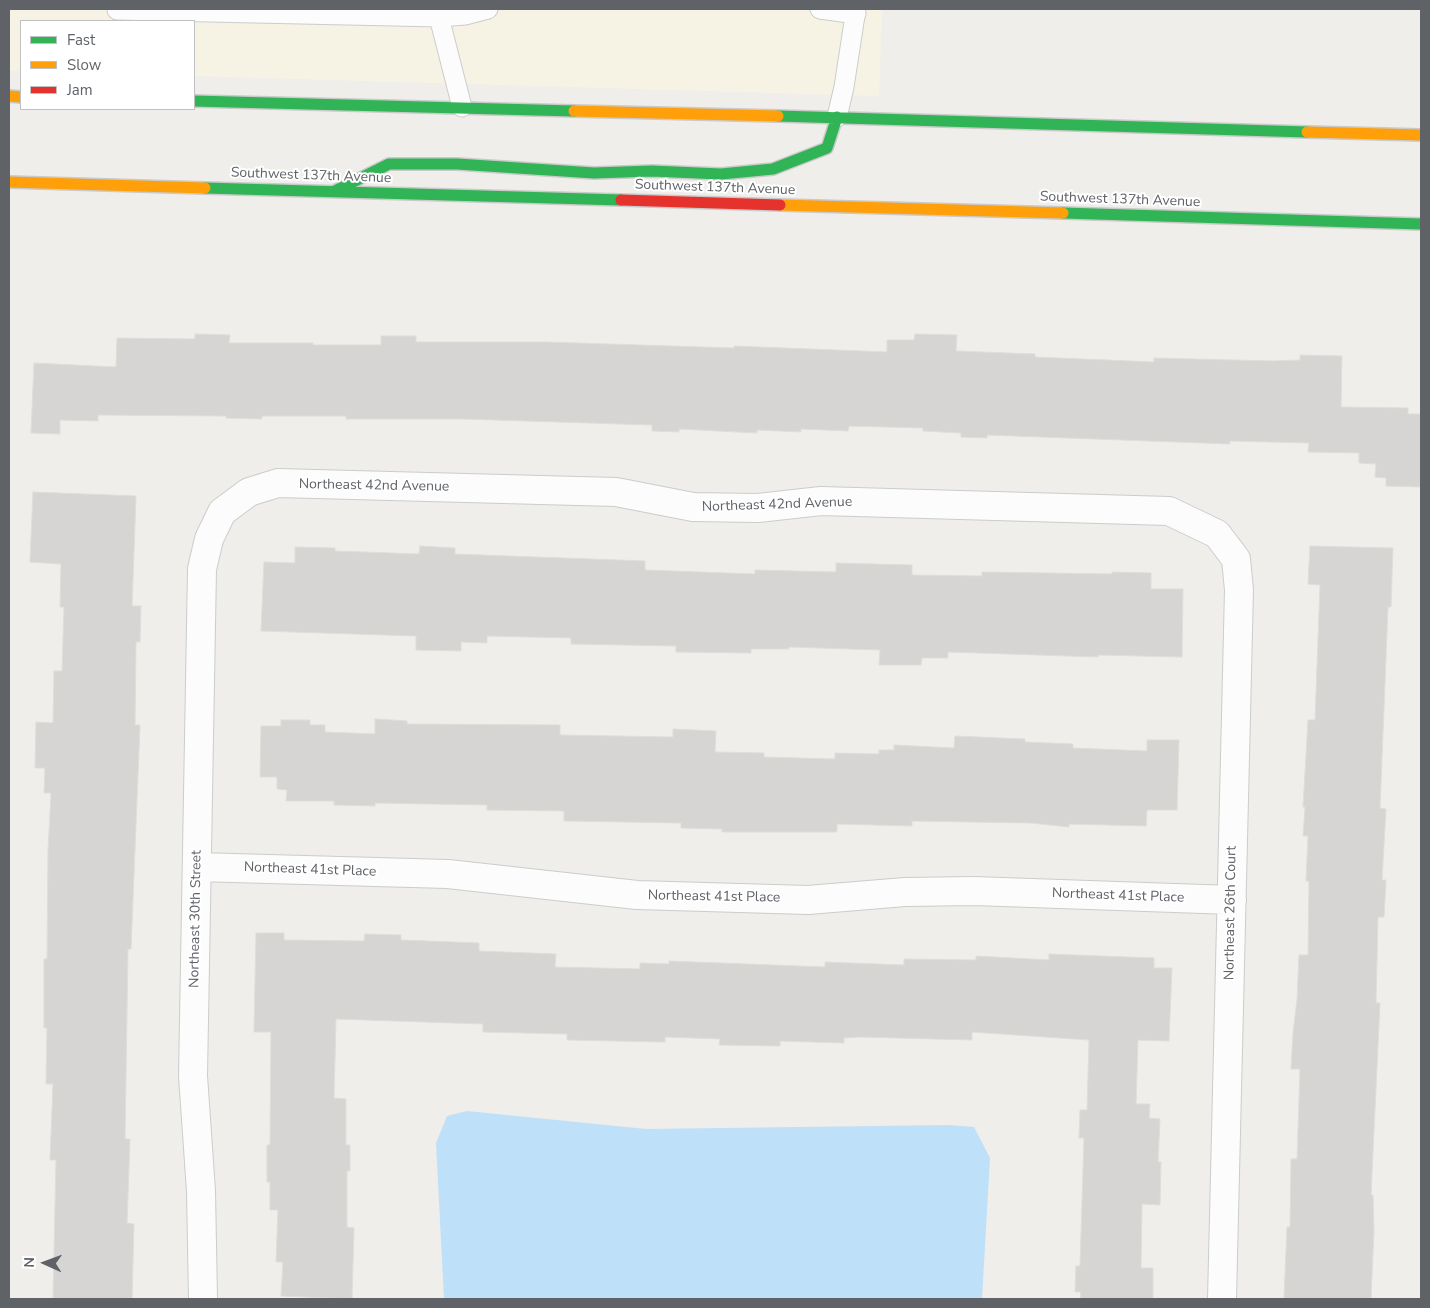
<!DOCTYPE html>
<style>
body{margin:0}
#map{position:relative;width:1430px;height:1308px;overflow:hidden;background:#efeeea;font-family:"Nunito Sans",sans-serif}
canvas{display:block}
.frame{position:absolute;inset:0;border:10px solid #5f6368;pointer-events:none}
.legend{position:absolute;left:20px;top:20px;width:175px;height:90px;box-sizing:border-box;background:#fff;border:1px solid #bfc1c3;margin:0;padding:6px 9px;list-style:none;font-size:15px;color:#5f6368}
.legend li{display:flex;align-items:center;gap:10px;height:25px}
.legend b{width:25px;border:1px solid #bfc1c3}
.north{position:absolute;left:20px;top:1238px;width:50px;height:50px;-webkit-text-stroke:4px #fff;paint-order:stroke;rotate:272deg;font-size:14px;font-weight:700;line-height:20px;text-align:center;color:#5f6368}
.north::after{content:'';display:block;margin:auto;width:18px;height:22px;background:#5f6368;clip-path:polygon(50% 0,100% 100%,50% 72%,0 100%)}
</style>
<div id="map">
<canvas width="1430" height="1308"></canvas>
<div class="frame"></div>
<ul class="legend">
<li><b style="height:6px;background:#30b455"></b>Fast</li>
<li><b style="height:6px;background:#ff9f0a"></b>Slow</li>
<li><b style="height:6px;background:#e5322d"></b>Jam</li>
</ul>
<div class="north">N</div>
</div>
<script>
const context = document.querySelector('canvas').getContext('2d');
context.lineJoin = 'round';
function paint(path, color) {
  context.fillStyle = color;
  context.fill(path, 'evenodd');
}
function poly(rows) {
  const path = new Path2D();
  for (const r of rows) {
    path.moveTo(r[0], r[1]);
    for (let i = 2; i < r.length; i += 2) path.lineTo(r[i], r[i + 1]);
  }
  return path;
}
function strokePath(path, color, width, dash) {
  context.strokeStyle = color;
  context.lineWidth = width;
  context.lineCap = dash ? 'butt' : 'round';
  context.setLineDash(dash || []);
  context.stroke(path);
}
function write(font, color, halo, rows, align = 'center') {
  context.font = font + ' "Nunito Sans",sans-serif';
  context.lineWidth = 4;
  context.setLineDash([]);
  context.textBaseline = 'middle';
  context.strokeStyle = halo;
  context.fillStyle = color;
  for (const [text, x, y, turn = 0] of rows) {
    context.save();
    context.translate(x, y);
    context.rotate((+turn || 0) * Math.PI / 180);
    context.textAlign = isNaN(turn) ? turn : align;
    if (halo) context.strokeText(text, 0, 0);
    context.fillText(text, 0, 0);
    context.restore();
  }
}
paint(poly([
 [9,9,882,9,879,96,194,76,194,21,21,21,21,71,9,71]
]), '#f7f3e4');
paint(poly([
 [467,1111,646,1129,949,1125,974,1127,990,1158,982,1299,444,1299,436,1143,447,1116]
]), '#bfe0f9');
const building = poly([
 [195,334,230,335,229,343,313,343,313,345,381,345,381,336,416,336,416,342,546,342,734,348,734,346,887,352,887,340,914,340,915,334,957,335,956,351,1035,354,1035,357,1154,362,1154,358,1273,361,1300,360,1300,355,1342,356,1341,407,1408,408,1408,414,1421,414,1421,487,1386,486,1386,478,1375,477,1376,464,1359,463,1359,453,1308,452,1309,443,1230,441,1230,444,987,435,987,438,961,437,961,433,923,431,923,428,849,426,848,431,801,429,801,432,757,430,757,433,679,429,679,432,652,431,652,425,463,419,346,419,346,416,262,416,262,419,226,418,226,416,98,415,98,421,60,420,60,434,31,433,34,363,116,367,117,338,195,339,195,334],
 [33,492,136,496,132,606,141,606,140,642,136,642,135,725,140,725,131,949,128,949,125,1139,130,1139,127,1223,134,1224,132,1299,53,1299,56,1160,50,1160,53,1084,46,1084,47,1028,44,1028,44,959,47,959,48,851,51,793,44,793,45,768,35,768,36,722,53,723,54,671,62,671,64,607,60,607,61,564,30,562,33,492],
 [420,546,455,548,455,554,645,561,645,570,755,574,755,570,836,572,836,563,912,565,912,575,982,576,982,572,1112,574,1112,572,1151,573,1151,589,1183,589,1182,657,1098,655,1098,657,948,652,948,658,922,658,921,665,879,665,880,650,789,647,789,649,751,649,751,653,676,652,676,646,571,644,571,638,487,636,487,643,461,642,461,651,416,650,416,636,261,631,264,562,295,563,295,547,335,548,335,551,419,554,420,546],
 [1310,546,1393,548,1391,607,1388,607,1380,808,1386,809,1382,880,1386,880,1384,917,1378,917,1376,1003,1380,1003,1371,1195,1373,1195,1374,1230,1371,1299,1284,1299,1287,1227,1290,1227,1291,1159,1297,1159,1300,1069,1291,1069,1293,1033,1297,1000,1299,955,1308,955,1309,881,1306,881,1308,836,1303,836,1305,807,1303,807,1308,720,1315,720,1320,585,1308,584,1310,546],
 [375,719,407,721,407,724,560,725,560,735,673,737,673,729,716,731,715,752,764,753,764,757,835,759,835,753,879,754,879,750,894,750,894,745,954,748,955,736,1025,739,1025,742,1073,744,1073,748,1147,751,1147,740,1179,740,1177,810,1147,810,1146,826,1069,824,1069,827,1031,823,912,821,912,826,837,824,837,832,722,832,722,829,681,828,681,823,564,821,564,811,487,810,487,805,375,803,375,806,334,805,334,801,286,801,287,790,277,789,277,777,260,777,261,726,281,726,281,720,310,720,310,725,325,725,325,732,375,734,375,719],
 [256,933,284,933,284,940,364,941,365,934,401,935,401,940,479,943,479,951,556,954,555,967,640,969,640,963,669,964,669,961,825,967,825,962,904,965,904,959,976,960,976,956,1049,960,1049,954,1154,958,1154,968,1172,968,1169,1041,1138,1040,1136,1104,1150,1104,1149,1118,1160,1119,1158,1162,1161,1162,1160,1205,1142,1204,1141,1268,1153,1268,1153,1299,1080,1299,1081,1292,1075,1292,1076,1266,1080,1266,1084,1138,1079,1138,1080,1110,1087,1110,1089,1040,972,1032,972,1040,860,1037,844,1038,844,1043,780,1041,780,1046,719,1045,720,1039,665,1037,665,1042,567,1040,567,1034,483,1032,483,1024,336,1019,334,1098,346,1099,346,1145,350,1145,350,1171,347,1171,347,1227,354,1228,352,1299,281,1296,283,1262,276,1262,278,1210,270,1210,270,1182,267,1182,267,1145,270,1145,271,1032,254,1032,256,933]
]);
paint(building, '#d6d5d3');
strokePath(building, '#deddd9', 1);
const lane = poly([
 [820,9,856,14],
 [117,10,439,17,465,15,488,9],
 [439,17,462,107],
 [837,117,844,87,856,9]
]);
const street = poly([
 [197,867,448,874,637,895,808,900,905,892,974,891,1232,900],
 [203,1299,201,1191,193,1076,202,569,209,539,222,512,249,492,278,483,616,492,693,507,758,508,821,501,1169,511,1217,534,1236,559,1239,590,1222,1299]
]);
const fast = poly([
 [194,101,574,111],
 [778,116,1307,132],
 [205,188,621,200],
 [335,191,389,164,457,164,594,173,652,171,721,174,773,169,827,148,837,117],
 [1063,213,1421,224]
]);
const slow = poly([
 [9,96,21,97],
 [574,111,778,116],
 [1307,132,1421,135],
 [9,182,205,188],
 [780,205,1063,213]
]);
const jam = poly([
 [621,200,780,205]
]);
strokePath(lane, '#cbcccc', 21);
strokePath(street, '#cbcccc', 30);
strokePath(fast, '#cacacb', 14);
strokePath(slow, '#cacacb', 14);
strokePath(jam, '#cacacb', 14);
strokePath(lane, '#fdfcfc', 19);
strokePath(street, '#fdfcfc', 28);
strokePath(fast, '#30b455', 11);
strokePath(slow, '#ff9f0a', 11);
strokePath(jam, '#e5322d', 11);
write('14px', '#5f6368', '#fff', [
 ["Southwest 137th Avenue",311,176,2],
 ["Southwest 137th Avenue",715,188,2],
 ["Southwest 137th Avenue",1120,200,2],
 ["Northeast 42nd Avenue",374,486,1],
 ["Northeast 42nd Avenue",777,505,-2],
 ["Northeast 41st Place",310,870,2],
 ["Northeast 41st Place",1118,896,2],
 ["Northeast 41st Place",714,897,1],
 ["Northeast 26th Court",1231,913,-89],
 ["Northeast 30th Street",196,919,-89]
]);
</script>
